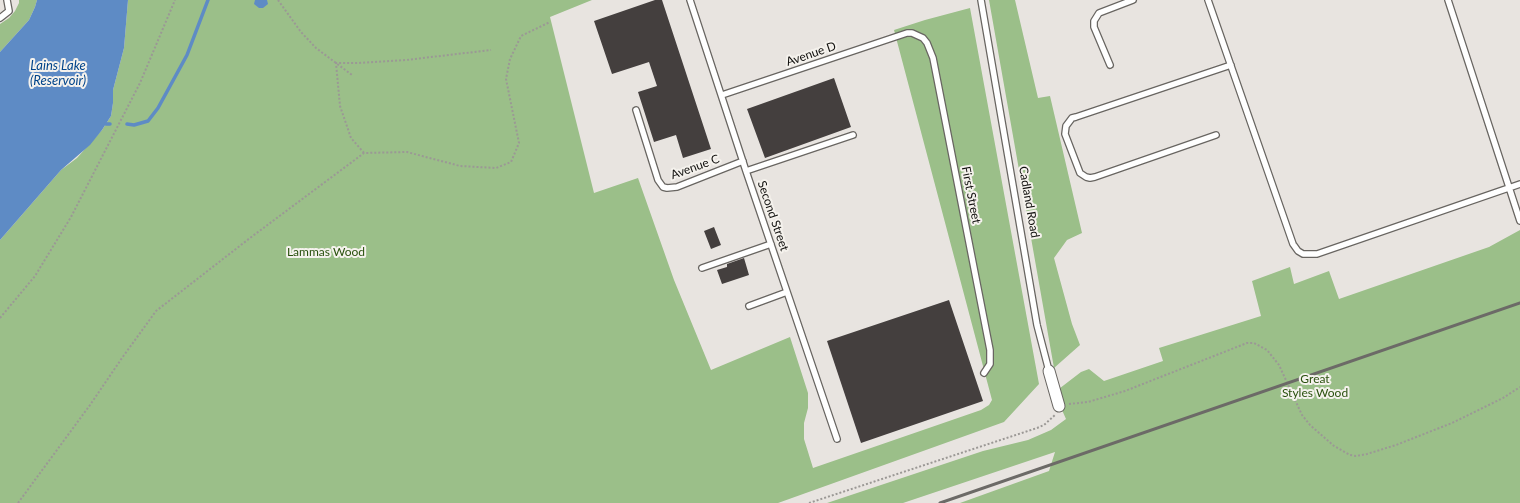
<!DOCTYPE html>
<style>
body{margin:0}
canvas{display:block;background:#e8e4e0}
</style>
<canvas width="1520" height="503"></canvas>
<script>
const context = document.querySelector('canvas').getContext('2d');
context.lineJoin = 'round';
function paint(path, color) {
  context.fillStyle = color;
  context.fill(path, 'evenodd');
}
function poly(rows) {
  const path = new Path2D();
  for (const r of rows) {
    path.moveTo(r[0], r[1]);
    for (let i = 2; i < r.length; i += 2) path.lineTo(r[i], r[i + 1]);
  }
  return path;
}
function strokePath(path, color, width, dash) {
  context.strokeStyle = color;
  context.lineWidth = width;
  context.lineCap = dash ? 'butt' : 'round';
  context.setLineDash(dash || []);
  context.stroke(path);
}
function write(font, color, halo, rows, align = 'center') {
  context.font = font + ' Lato,sans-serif';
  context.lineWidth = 4;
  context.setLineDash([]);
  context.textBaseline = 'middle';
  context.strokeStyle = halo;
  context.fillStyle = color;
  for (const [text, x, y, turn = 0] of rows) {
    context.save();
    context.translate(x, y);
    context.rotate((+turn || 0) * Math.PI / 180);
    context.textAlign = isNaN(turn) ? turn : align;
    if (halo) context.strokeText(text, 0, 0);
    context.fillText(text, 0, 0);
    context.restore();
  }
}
paint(poly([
 [19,0,37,0,35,7,29,20,0,52,0,24,9,18,15,11,19,3],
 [128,0,592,0,550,17,594,193,638,178,674,280,711,370,790,337,808,393,808,408,804,423,804,439,813,468,981,410,989,405,992,400,894,30,925,20,970,8,1039,384,1004,422,778,503,0,503,0,240,61,170,77,158,102,130,111,116,113,103,113,90,124,48],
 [989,0,1015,0,1038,98,1050,96,1082,233,1067,240,1054,258,1072,324,1080,345,1054,368],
 [1520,230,1520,503,960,503,1049,471,1055,452,903,503,827,503,983,451,1028,440,1051,430,1066,419,1062,410,1051,395,1081,372,1089,369,1104,381,1163,361,1159,348,1261,316,1252,281,1290,267,1294,284,1329,271,1339,299,1489,247]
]), '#9bbf89');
paint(poly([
 [37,0,128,0,124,48,113,90,113,103,111,116,102,130,90,145,61,170,0,240,0,52,29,20,35,7],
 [255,0,267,0,268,4,263,8,259,8,254,4]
]), '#5e8bc5');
strokePath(poly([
 [106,124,110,124],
 [127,124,134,125,148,121,158,108,187,55,208,0]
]), '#5e8bc5', 3.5);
paint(poly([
 [655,0,662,0,711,149,683,158,676,135,654,142,638,92,657,86,649,62,612,74,594,21],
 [834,78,851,127,765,158,747,109],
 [714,227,721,245,711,249,704,231],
 [744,258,749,275,722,284,717,270,727,267,727,264],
 [949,300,983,401,861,443,827,341]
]), '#443f3e');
const service = poly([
 [690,0,746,171,837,439],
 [981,0,1037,325,1049,371],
 [1208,0,1293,244,1298,251,1303,254,1317,254,1520,184],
 [1448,0,1520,221],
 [0,18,9,11,7,0],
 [1110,65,1094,27,1094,21,1099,13,1133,0],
 [722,95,907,33,912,33,923,38,927,43,933,58,990,350,990,364,984,373],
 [636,110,658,180,663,187,667,188,677,187,743,161],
 [1216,135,1095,177,1090,178,1086,177,1080,173,1065,134,1066,126,1072,118,1076,117,1231,65],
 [746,171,853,135],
 [702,268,771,244],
 [749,306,787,292]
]);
const minor = poly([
 [1049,371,1059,406]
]);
strokePath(service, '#686561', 8);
strokePath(minor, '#686561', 13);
strokePath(poly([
 [278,0,301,32,316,48,352,75],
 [364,153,351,138,340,106,336,63,359,63,406,60,491,50],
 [0,318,35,276,71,217,140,83,175,0],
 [1069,404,1088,402,1125,391,1247,343,1254,343,1267,350,1279,365,1302,415,1310,425,1334,446,1350,455,1356,456,1367,454,1396,445,1452,423,1503,398,1520,387],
 [18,503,90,405,122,358,156,311,250,238,364,153,407,152,460,166,496,168,511,162,519,143,506,79,510,59,521,36,550,22],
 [809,503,1037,428,1044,425,1055,415]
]), '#9b9895', 2, [2, 2]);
strokePath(service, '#fff', 5.5);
strokePath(minor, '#fff', 11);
strokePath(poly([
 [940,503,1520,303]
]), '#6c6a67', 3);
write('12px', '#100f0d', '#f5f2ed', [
 ["Avenue D",811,54,-19],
 ["Avenue C",695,167,-20],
 ["First Street",971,195,79],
 ["Cadland Road",1029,202,80],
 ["Second Street",773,216,71]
]);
write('12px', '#2a510e', '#f5f2ed', [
 ["Lammas Wood",326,252],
 ["Great",1315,379],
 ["Styles Wood",1315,393]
]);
write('italic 13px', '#01448a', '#f5f2ed', [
 ["Lains Lake",58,66],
 ["(Reservoir)",58,81]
]);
</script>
